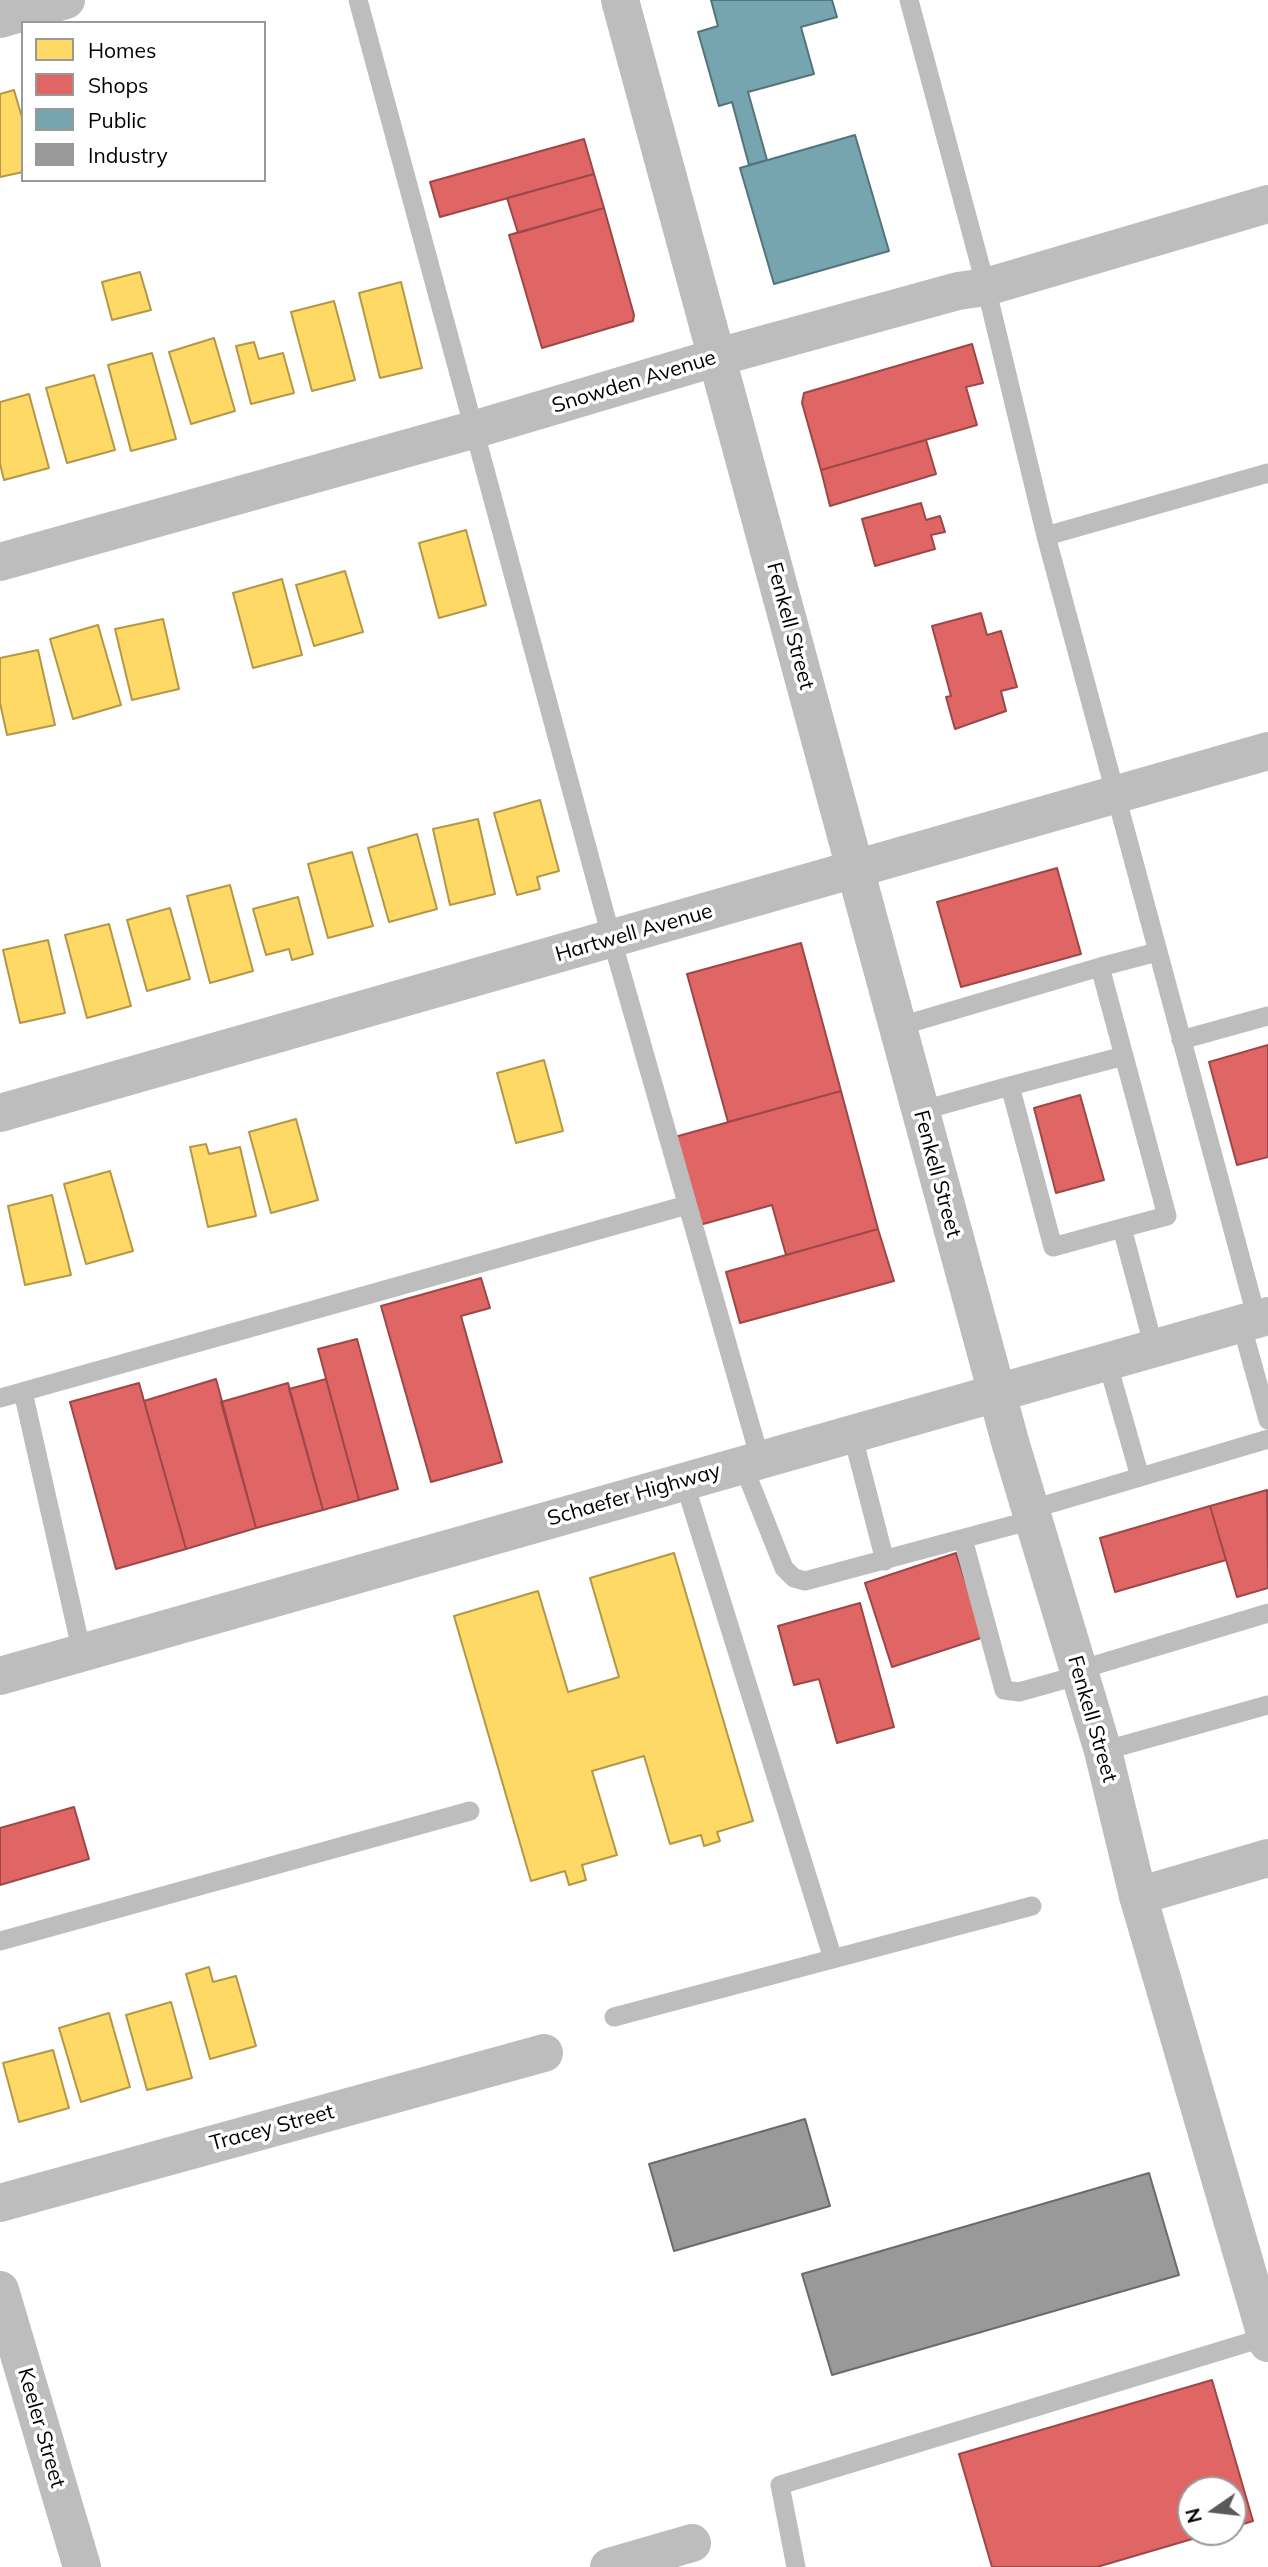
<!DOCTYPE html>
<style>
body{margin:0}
#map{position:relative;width:1268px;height:2567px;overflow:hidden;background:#fff;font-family:Mulish,sans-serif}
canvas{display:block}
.legend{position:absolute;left:21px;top:21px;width:245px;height:161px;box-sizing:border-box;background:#fff;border:2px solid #999;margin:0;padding:9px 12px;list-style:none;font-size:21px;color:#000}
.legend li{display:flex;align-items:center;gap:14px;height:35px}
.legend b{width:35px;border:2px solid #999}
.north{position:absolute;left:1177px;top:2476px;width:70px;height:70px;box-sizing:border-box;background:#fff;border:2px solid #999;border-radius:50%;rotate:256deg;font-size:19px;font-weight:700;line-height:28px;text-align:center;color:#000}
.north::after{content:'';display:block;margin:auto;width:24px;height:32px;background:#595959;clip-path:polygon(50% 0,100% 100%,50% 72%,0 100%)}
</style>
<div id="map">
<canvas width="1268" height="2567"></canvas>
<ul class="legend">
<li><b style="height:19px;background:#ffd966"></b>Homes</li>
<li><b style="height:19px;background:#e06666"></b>Shops</li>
<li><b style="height:19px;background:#76a5af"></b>Public</li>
<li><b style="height:19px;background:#999"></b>Industry</li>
</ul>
<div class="north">N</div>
</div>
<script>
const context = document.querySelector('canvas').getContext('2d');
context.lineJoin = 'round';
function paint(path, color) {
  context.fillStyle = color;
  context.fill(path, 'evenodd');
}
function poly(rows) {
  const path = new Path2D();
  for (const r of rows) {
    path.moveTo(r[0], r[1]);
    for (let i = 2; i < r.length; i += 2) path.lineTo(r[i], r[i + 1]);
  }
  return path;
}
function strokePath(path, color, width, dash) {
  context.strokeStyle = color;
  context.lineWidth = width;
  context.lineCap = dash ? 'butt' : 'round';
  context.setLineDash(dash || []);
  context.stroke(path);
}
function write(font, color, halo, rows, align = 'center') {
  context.font = font + ' Mulish,sans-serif';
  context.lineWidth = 7;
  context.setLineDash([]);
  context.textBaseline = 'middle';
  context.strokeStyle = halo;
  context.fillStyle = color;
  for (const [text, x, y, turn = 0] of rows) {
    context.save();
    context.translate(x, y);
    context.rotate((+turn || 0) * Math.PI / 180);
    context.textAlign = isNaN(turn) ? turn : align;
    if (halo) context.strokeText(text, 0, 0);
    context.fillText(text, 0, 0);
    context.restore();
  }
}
const homes = poly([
 [14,90,23,121,23,172,0,177,0,94,14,90],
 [140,272,151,310,112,320,102,282,140,272],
 [401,282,422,368,380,378,359,293,401,282],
 [334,301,355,380,312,391,291,312,334,301],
 [214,338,235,411,191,424,169,352,214,338],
 [254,342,259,359,283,353,294,393,251,404,236,346,254,342],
 [152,353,176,439,131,451,108,365,152,353],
 [94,375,115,450,67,463,46,388,94,375],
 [29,394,49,468,4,480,0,464,0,402,29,394],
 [466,530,486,605,439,618,419,543,466,530],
 [345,571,363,632,314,646,296,585,345,571],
 [282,579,302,655,253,668,233,593,282,579],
 [163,619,179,689,132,700,115,629,163,619],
 [98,625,121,705,73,719,50,639,98,625],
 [38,650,55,725,7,735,0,703,0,658,38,650],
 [540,800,559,871,537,877,540,889,517,895,494,813,540,800],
 [478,819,495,894,450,905,433,829,478,819],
 [417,834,437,909,389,922,368,848,417,834],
 [352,852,373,926,328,938,308,864,352,852],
 [230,885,253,971,210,983,187,896,230,885],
 [298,897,313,954,292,960,289,949,266,955,253,909,298,897],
 [170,908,190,979,147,991,127,920,170,908],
 [109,924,131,1006,87,1018,65,935,109,924],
 [48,940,65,1013,20,1023,3,950,48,940],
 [544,1060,563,1131,516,1143,497,1073,544,1060],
 [296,1119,318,1200,271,1213,249,1132,296,1119],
 [206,1144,209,1154,240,1147,256,1216,208,1227,190,1147,206,1144],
 [110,1171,133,1251,86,1264,64,1184,110,1171],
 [52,1195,71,1275,25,1285,8,1206,52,1195],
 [674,1553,753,1821,717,1832,720,1841,704,1846,701,1835,670,1844,644,1756,592,1771,617,1855,582,1865,586,1880,569,1885,565,1871,531,1881,454,1616,538,1591,568,1692,619,1677,590,1578,674,1553],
 [209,1967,213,1982,236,1976,256,2046,210,2059,186,1974,209,1967],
 [171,2002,192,2078,147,2090,126,2015,171,2002],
 [109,2013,130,2087,81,2102,59,2028,109,2013],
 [53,2050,69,2108,19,2122,3,2063,53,2050]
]);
paint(homes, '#ffd966');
strokePath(homes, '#b29847', 2);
const shops = poly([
 [584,139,594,174,440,217,430,182,584,139],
 [594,174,604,208,518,233,507,198,594,174],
 [604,208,634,315,633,321,542,348,509,235,604,208],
 [972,344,983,383,966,387,977,425,821,470,802,403,804,393,972,344],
 [926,440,936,474,830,506,821,470,926,440],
 [921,503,926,520,940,516,945,532,931,535,935,549,875,566,862,519,921,503],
 [981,613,987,635,1001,631,1017,687,1001,691,1006,711,955,729,946,697,951,696,932,626,981,613],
 [1057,868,1081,954,961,987,937,902,1057,868],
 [801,943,841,1091,728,1122,687,974,801,943],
 [1268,1045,1268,1157,1237,1165,1209,1062,1268,1045],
 [841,1091,878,1229,786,1255,772,1205,696,1226,671,1138,841,1091],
 [1080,1095,1104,1180,1056,1193,1034,1108,1080,1095],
 [878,1229,894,1281,740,1323,726,1272,878,1229],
 [481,1278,490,1308,461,1316,502,1462,431,1482,381,1306,481,1278],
 [357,1339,398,1489,359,1500,318,1349,357,1339],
 [216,1379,256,1528,186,1549,144,1401,216,1379],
 [326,1379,359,1500,323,1510,289,1389,326,1379],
 [139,1383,186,1549,116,1569,70,1402,139,1383],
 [288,1383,323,1510,256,1528,221,1402,288,1383],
 [1267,1490,1268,1588,1237,1597,1210,1506,1267,1490],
 [1210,1506,1226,1560,1115,1592,1100,1538,1210,1506],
 [956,1553,984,1637,892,1667,865,1583,956,1553],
 [860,1603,894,1727,837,1743,819,1679,794,1685,778,1626,860,1603],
 [74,1807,89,1859,0,1885,0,1828,74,1807],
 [1212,2380,1253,2521,1233,2527,1233,2490,1191,2490,1191,2532,1216,2532,1097,2567,992,2567,959,2454,1212,2380]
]);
paint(shops, '#e06666');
strokePath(shops, '#9d4747', 2);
const public = poly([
 [711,0,832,0,837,17,801,27,814,74,748,92,767,160,749,165,732,102,719,106,698,32,718,26,711,0],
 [855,135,889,251,774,284,740,168,855,135]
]);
paint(public, '#76a5af');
strokePath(public, '#53747a', 2);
const industry = poly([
 [805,2119,830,2206,674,2251,649,2164,805,2119],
 [1149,2173,1179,2275,832,2375,802,2274,1149,2173]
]);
paint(industry, '#999');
strokePath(industry, '#6b6b6b', 2);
strokePath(poly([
 [358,0,612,940,760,1459],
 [909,0,986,287,1046,536,1257,1319],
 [1046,536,1268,473],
 [897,1027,1100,967],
 [1181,1040,1268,1016],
 [920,1111,1010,1086],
 [1122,1228,1053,1247,1010,1086,1124,1056],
 [1241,1323,1268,1420],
 [1154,1348,1122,1228,1167,1216,1100,967,1157,952],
 [1107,1361,1140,1477],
 [23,1392,82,1653],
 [0,1398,687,1205],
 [852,1433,885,1561],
 [743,1465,784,1568,794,1578,805,1581,1032,1520],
 [684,1481,833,1959],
 [1029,1510,1268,1439],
 [963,1539,1004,1690,1019,1692,1080,1675],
 [1079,1670,1268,1613],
 [1103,1751,1268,1705],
 [0,1941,470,1811],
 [614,2017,1032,1906],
 [796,2567,780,2485,1266,2337]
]), '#bdbdbd', 19);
strokePath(poly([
 [0,19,66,0],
 [0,562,476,429,718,357,958,291,986,287,1268,204],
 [0,1113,1268,751],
 [1138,1896,1268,1858],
 [0,2203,544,2053],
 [0,2290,82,2567],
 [609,2567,692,2543]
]), '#bdbdbd', 38);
strokePath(poly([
 [620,0,1011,1445,1103,1751,1138,1896,1268,2343],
 [0,1676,1268,1316]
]), '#bdbdbd', 38);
write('21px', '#000', '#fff', [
 ["Snowden Avenue",634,382,-17],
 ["Fenkell Street",790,626,75],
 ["Hartwell Avenue",634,933,-16],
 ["Fenkell Street",937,1174,75],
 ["Schaefer Highway",634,1495,-16],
 ["Fenkell Street",1092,1719,74],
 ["Tracey Street",272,2128,-15],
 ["Keeler Street",41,2428,74]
]);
</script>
